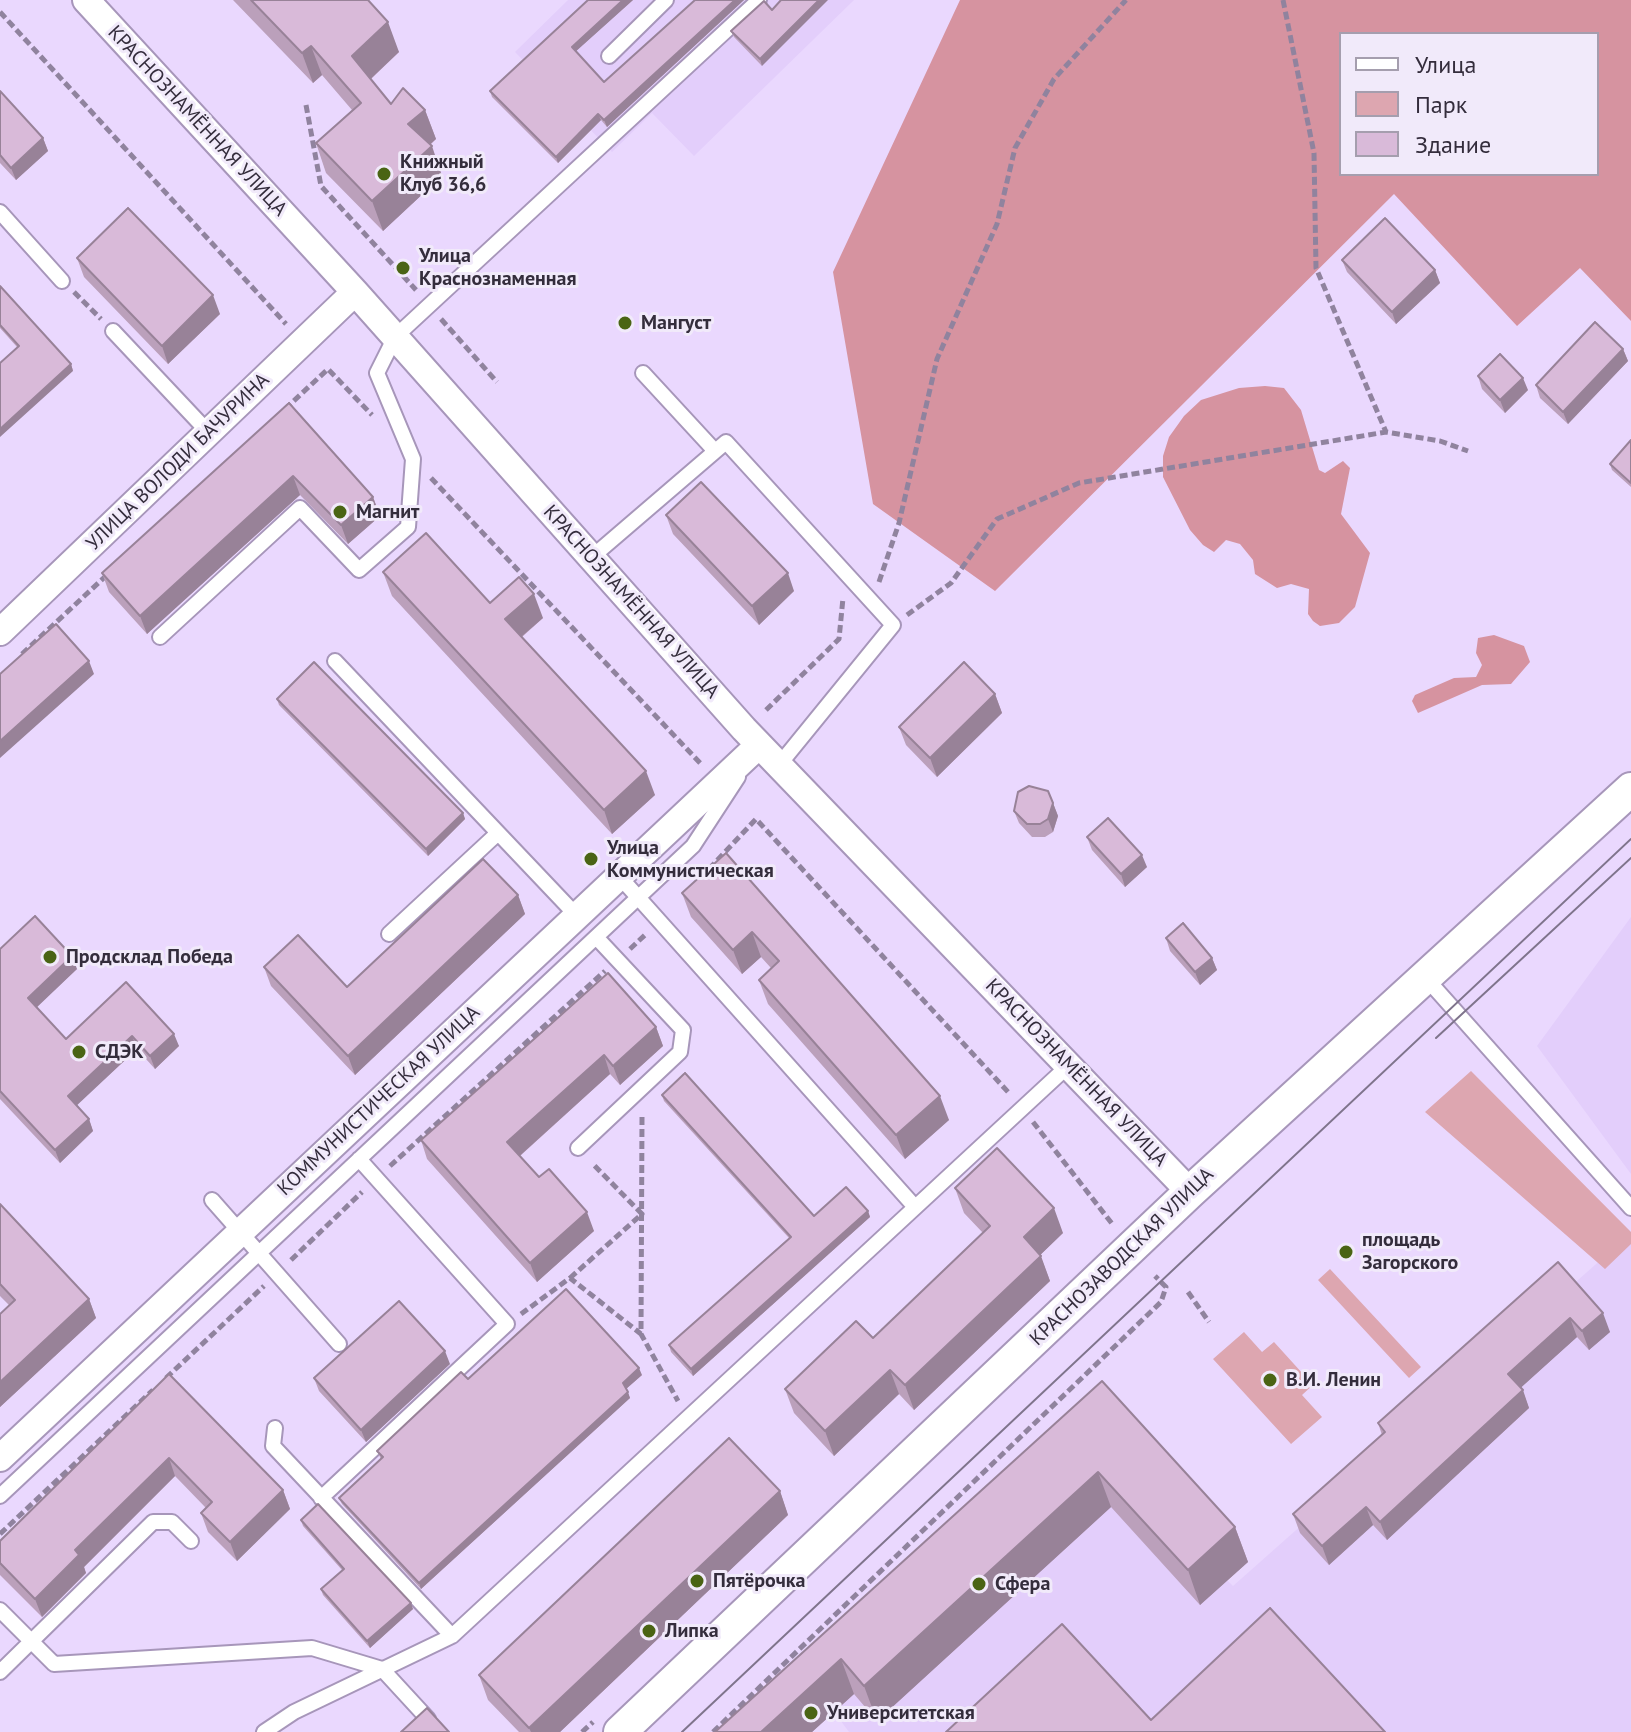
<!DOCTYPE html>
<meta charset="utf-8">
<style>
body{margin:0}
#map{position:relative;width:1631px;height:1732px;overflow:hidden;background:#ead8fe;font-family:"PT Sans",sans-serif}
canvas{display:block}
.legend{position:absolute;left:1339px;top:32px;width:260px;height:144px;box-sizing:border-box;background:#f1eafa;border:2px solid #a59eae;margin:0;padding:10px 14px;list-style:none;font-size:24px;color:#342d3c}
.legend li{display:flex;align-items:center;gap:16px;height:40px}
.legend b{width:40px;border:2px solid #a59eae}
</style>
<div id="map">
<canvas width="1631" height="1732"></canvas>
<ul class="legend">
<li><b style="height:10px;background:#fff"></b>Улица</li>
<li><b style="height:22px;background:#dda6b0"></b>Парк</li>
<li><b style="height:22px;background:#d9bad9"></b>Здание</li>
</ul>
</div>
<script>
const context = document.querySelector('canvas').getContext('2d');
context.lineJoin = 'round';
function paint(path, color) {
  context.fillStyle = color;
  context.fill(path, 'evenodd');
}
function poly(rows) {
  const path = new Path2D();
  for (const r of rows) {
    path.moveTo(r[0], r[1]);
    for (let i = 2; i < r.length; i += 2) path.lineTo(r[i], r[i + 1]);
  }
  return path;
}
function strokePath(path, color, width, dash) {
  context.strokeStyle = color;
  context.lineWidth = width;
  context.lineCap = dash ? 'butt' : 'round';
  context.setLineDash(dash || []);
  context.stroke(path);
}
function write(font, color, halo, rows, align = 'center') {
  context.font = font + ' "PT Sans",sans-serif';
  context.lineWidth = 6;
  context.setLineDash([]);
  context.textBaseline = 'middle';
  context.strokeStyle = halo;
  context.fillStyle = color;
  for (const [text, x, y, turn = 0] of rows) {
    context.save();
    context.translate(x, y);
    context.rotate((+turn || 0) * Math.PI / 180);
    context.textAlign = isNaN(turn) ? turn : align;
    if (halo) context.strokeText(text, 0, 0);
    context.fillText(text, 0, 0);
    context.restore();
  }
}
paint(poly([
 [568,0,854,0,694,156,652,113,612,152,515,52],
 [1631,917,1631,1174,1537,1046],
 [1631,1233,1631,1732,849,1732,826,1701,1092,1447,1233,1586]
]), '#e3cefb');
paint(poly([
 [1471,1071,1631,1232,1631,1244,1605,1269,1425,1112],
 [1330,1269,1421,1367,1409,1378,1318,1280],
 [1244,1332,1262,1352,1274,1342,1313,1385,1302,1395,1322,1417,1291,1444,1213,1359]
]), '#dda6b0');
paint(poly([
 [960,0,1631,0,1631,321,1580,268,1517,326,1394,194,995,591,873,504,833,272],
 [1597,34,1597,174,1341,174,1341,34],
 [1265,386,1284,388,1301,410,1319,470,1325,473,1343,461,1350,468,1341,514,1370,553,1355,607,1339,623,1320,626,1313,621,1308,614,1309,589,1291,584,1277,588,1255,574,1253,560,1240,544,1226,540,1214,552,1203,545,1190,530,1163,477,1163,456,1169,437,1184,416,1201,400,1239,388],
 [1494,635,1524,646,1530,662,1511,684,1482,685,1418,713,1412,701,1415,695,1454,678,1476,677,1482,665,1476,653,1478,638]
]), '#d693a0');
const service = poly([
 [609,56,666,0],
 [0,212,62,281],
 [113,331,209,433],
 [643,373,715,451],
 [592,557,726,442,872,602,893,625,779,765],
 [160,637,300,508,359,570,408,527,413,459,377,373,395,337,759,0],
 [335,661,577,916],
 [619,876,915,1207],
 [389,934,498,833],
 [1425,977,1631,1208],
 [578,1148,680,1052,683,1030,596,937],
 [212,1200,339,1344],
 [275,1428,273,1446,452,1636],
 [0,1496,693,846,738,777],
 [321,1498,507,1324,359,1159],
 [0,1610,54,1664,312,1648,382,1669,428,1719,414,1732],
 [0,1672,153,1522,172,1522,191,1541],
 [264,1732,294,1712,452,1636,1068,1066]
]);
const minor = poly([
 [86,0,355,292,744,729,1190,1192],
 [0,632,355,292],
 [0,1458,759,745]
]);
const tertiary = poly([
 [620,1732,1190,1192,1631,789]
]);
strokePath(service, '#a796ba', 18);
strokePath(minor, '#a796ba', 30);
strokePath(tertiary, '#a796ba', 36);
strokePath(poly([
 [1283,0,1314,153,1316,268,1386,432],
 [0,12,286,324],
 [306,105,321,186,416,290],
 [74,292,101,319],
 [441,319,497,382],
 [285,409,328,369,372,415],
 [431,478,701,764],
 [879,582,899,523,937,359,997,224,1015,148,1054,79,1126,0],
 [907,615,951,583,997,519,1079,483,1386,432,1440,441,1468,451],
 [22,654,108,574],
 [766,710,839,639,843,598],
 [709,869,756,819,1009,1093],
 [630,949,646,934],
 [642,1117,641,1334,678,1401],
 [1033,1122,1113,1225],
 [390,1166,605,971],
 [291,1260,362,1192],
 [570,1278,642,1214,592,1163],
 [1188,1292,1209,1322],
 [521,1314,570,1278,641,1334],
 [166,1378,264,1286],
 [0,1534,153,1390],
 [582,1732,593,1722],
 [713,1732,1161,1302,1166,1287,1155,1276]
]), '#90839e', 5, [8, 4]);
strokePath(service, '#fff', 14);
strokePath(minor, '#fff', 26);
strokePath(tertiary, '#fff', 32);
strokePath(poly([
 [1436,1038,1631,858],
 [682,1732,1631,839]
]), '#7f748c', 2);
paint(poly([
 [233,0,368,0,399,52,371,79,391,104,425,110,436,139,430,145,442,176,383,231,326,173,316,143,352,110,322,75,313,83],
 [588,0,633,0,576,51,604,82,695,0,744,0,607,127,601,120,558,163,492,97,490,91],
 [764,1,762,66,734,37,731,31],
 [0,91,43,138,48,151,16,180,0,163],
 [77,258,220,314,168,364,84,277],
 [1342,260,1435,270,1440,283,1396,324,1347,272],
 [0,286,71,364,73,371,17,347,0,328],
 [1623,349,1628,361,1568,424,1540,398,1536,385],
 [1478,376,1528,390,1505,413,1482,389],
 [289,403,373,497,380,516,348,544,300,495,147,634,109,592,102,573],
 [1631,440,1631,487,1612,470,1610,464],
 [666,515,794,591,759,625,673,534],
 [383,572,543,618,522,637,655,795,612,834,392,596],
 [995,694,1002,713,937,777,906,745,899,727],
 [277,699,463,813,465,819,428,856,279,705],
 [1053,803,1058,816,1053,832,1045,837,1032,837,1019,823,1014,811],
 [1087,837,1147,867,1125,887,1092,850],
 [726,853,949,1120,905,1159,768,1004,759,980,771,968,761,957,742,974,691,917,682,893],
 [518,895,525,914,355,1075,271,986,264,967,347,987],
 [1166,938,1212,958,1217,970,1200,985,1170,951],
 [0,949,77,969,36,1007,66,1039,126,982,179,1046,155,1069,137,1049,76,1105,89,1119,93,1131,60,1163,0,1099],
 [656,1027,663,1046,620,1085,610,1074,520,1156,539,1177,594,1231,537,1282,427,1159,421,1140],
 [662,1095,814,1216,868,1211,870,1217,693,1376,671,1352,669,1345,789,1238,664,1101],
 [955,1188,1063,1233,1040,1255,1050,1281,914,1410,899,1394,834,1456,794,1413,785,1389,873,1338,983,1233,964,1213],
 [0,1204,89,1299,96,1318,0,1407,0,1314,9,1305,0,1296],
 [1558,1262,1610,1332,1589,1350,1577,1337,1521,1387,1529,1408,1387,1540,1373,1525,1329,1565,1300,1533,1293,1514,1382,1435,1378,1423],
 [450,1364,366,1442,319,1391,314,1378],
 [169,1374,283,1490,290,1509,237,1561,208,1532,201,1513,206,1508,175,1476,84,1567,86,1573,42,1617,0,1575,0,1541],
 [642,1375,626,1389,630,1398,421,1589,342,1504,339,1498,381,1459,377,1451,468,1379],
 [1102,1381,1235,1527,1248,1562,1200,1605,1111,1507,877,1721,854,1694,812,1732,715,1732],
 [780,1491,788,1515,560,1732,519,1732,488,1700,479,1675],
 [301,1520,413,1609,370,1648,323,1595,321,1589,342,1570,303,1526]
]), '#bba0bb');
paint(poly([
 [623,0,633,0,574,53,572,47],
 [735,0,744,0,607,127,604,120],
 [819,0,828,0,762,66,760,59],
 [388,22,399,52,363,86,352,56],
 [311,46,322,75,313,83,302,53],
 [425,110,436,139,419,154,408,124],
 [598,114,601,120,558,163,556,157],
 [43,138,48,151,16,180,11,168],
 [432,146,442,176,383,231,372,201],
 [1435,270,1440,283,1396,324,1392,312],
 [213,295,220,314,168,364,162,346],
 [1623,349,1628,361,1568,424,1563,412],
 [71,364,73,371,0,437,0,429],
 [1523,378,1528,390,1505,413,1500,400],
 [293,476,300,495,147,634,140,616],
 [373,497,380,516,348,544,341,525],
 [788,573,794,591,759,625,752,606],
 [534,594,543,618,514,643,505,619],
 [89,661,94,674,0,758,0,741],
 [995,694,1002,713,937,777,930,758],
 [646,771,655,795,612,834,604,810],
 [1053,803,1058,816,1053,832,1048,819],
 [463,813,465,819,428,856,426,849],
 [1142,855,1147,867,1125,887,1121,874],
 [518,895,525,914,355,1075,348,1056],
 [752,932,761,957,742,974,733,950],
 [72,956,77,969,33,1011,28,998],
 [1212,958,1217,970,1200,985,1195,972],
 [656,1027,663,1046,620,1085,613,1066],
 [174,1034,179,1046,155,1069,150,1056],
 [132,1036,137,1049,73,1109,68,1096],
 [604,1055,610,1074,514,1161,507,1142],
 [940,1096,949,1120,905,1159,896,1135],
 [89,1119,93,1131,60,1163,55,1150],
 [1054,1208,1063,1233,1033,1262,1024,1237],
 [868,1211,870,1217,693,1376,691,1369],
 [587,1212,594,1231,537,1282,530,1263],
 [1041,1256,1050,1281,914,1410,905,1385],
 [89,1299,96,1318,0,1407,0,1382],
 [1603,1313,1610,1332,1589,1350,1582,1331],
 [1570,1318,1577,1337,1515,1393,1508,1374],
 [445,1351,450,1364,366,1442,361,1430],
 [639,1368,642,1375,626,1389,623,1383],
 [890,1370,899,1394,834,1456,825,1431],
 [1523,1390,1529,1408,1387,1540,1380,1522],
 [628,1392,630,1398,421,1589,419,1583],
 [169,1458,175,1476,84,1567,86,1573,42,1617,35,1599,75,1550],
 [1098,1472,1111,1507,877,1721,864,1686],
 [283,1490,290,1509,237,1561,230,1542],
 [780,1491,788,1515,560,1732,531,1732,529,1728],
 [1366,1507,1373,1525,1329,1565,1322,1546],
 [1235,1527,1248,1562,1200,1605,1188,1570],
 [411,1603,413,1609,370,1648,367,1641],
 [841,1659,854,1694,812,1732,761,1732]
]), '#988298');
const building = poly([
 [251,0,368,0,388,22,352,56,391,104,403,88,425,110,408,124,432,146,372,201,316,143,361,103,311,46,302,53,251,0],
 [588,0,623,0,572,47,604,82,695,0,735,0,604,120,598,114,556,157,490,91,588,0],
 [781,0,819,0,760,59,731,31,764,1,772,10,781,0],
 [0,91,43,138,11,168,0,155,0,91],
 [128,208,213,295,162,346,77,258,128,208],
 [1385,218,1435,270,1392,312,1342,260,1385,218],
 [0,286,71,364,0,429,0,363,19,346,0,325,0,286],
 [1595,322,1623,349,1563,412,1536,385,1595,322],
 [1500,354,1523,378,1500,400,1478,376,1500,354],
 [289,403,373,497,341,525,293,476,140,616,102,573,289,403],
 [1631,440,1631,483,1610,464,1631,440],
 [701,482,788,573,752,606,666,515,701,482],
 [426,533,490,603,519,577,534,594,505,619,646,771,604,810,383,572,426,533],
 [56,624,89,661,0,741,0,674,56,624],
 [314,662,463,813,426,849,277,699,314,662],
 [964,662,995,694,930,758,899,727,964,662],
 [1029,786,1048,791,1053,803,1048,819,1040,824,1027,824,1014,811,1018,792,1029,786],
 [1108,818,1142,855,1121,874,1087,837,1108,818],
 [726,853,940,1096,896,1135,759,980,779,961,752,932,733,950,682,893,726,853],
 [483,859,518,895,348,1056,264,967,298,935,347,987,483,859],
 [35,916,72,956,28,998,66,1039,126,982,174,1034,150,1056,132,1036,68,1096,89,1119,55,1150,0,1091,0,949,35,916],
 [1183,923,1212,958,1195,972,1166,938,1183,923],
 [608,973,656,1027,613,1066,604,1055,507,1142,539,1177,549,1169,587,1212,530,1263,421,1140,608,973],
 [685,1073,814,1216,846,1187,868,1211,691,1369,669,1345,791,1237,662,1095,685,1073],
 [997,1148,1054,1208,1024,1237,1041,1256,905,1385,890,1370,825,1431,785,1389,856,1321,873,1338,990,1226,955,1188,997,1148],
 [0,1204,89,1299,0,1382,0,1314,15,1300,0,1284,0,1204],
 [1558,1262,1603,1313,1582,1331,1570,1318,1508,1374,1523,1390,1380,1522,1366,1507,1322,1546,1293,1514,1385,1432,1378,1423,1558,1262],
 [566,1289,639,1368,623,1383,628,1392,419,1583,339,1498,383,1457,377,1451,461,1372,468,1379,566,1289],
 [399,1301,445,1351,361,1430,314,1378,399,1301],
 [169,1374,283,1490,230,1542,201,1513,212,1502,169,1458,75,1550,79,1555,35,1599,0,1563,0,1541,169,1374],
 [1102,1381,1235,1527,1188,1570,1098,1472,864,1686,841,1659,761,1732,715,1732,1102,1381],
 [729,1438,780,1491,529,1728,479,1675,729,1438],
 [318,1504,411,1603,367,1641,321,1589,344,1569,301,1520,318,1504],
 [1270,1608,1385,1732,946,1732,1062,1624,1151,1720,1270,1608],
 [427,1708,449,1732,401,1732,427,1708]
]);
paint(building, '#d9bad9');
strokePath(building, '#988298', 2);
for (const [x, y, r, color] of [
 [384,174,8,"#4a6414"],
 [403,268,8,"#4a6414"],
 [625,323,8,"#4a6414"],
 [340,512,8,"#4a6414"],
 [591,859,8,"#4a6414"],
 [50,957,8,"#4a6414"],
 [79,1052,8,"#4a6414"],
 [1346,1252,8,"#4a6414"],
 [1270,1380,8,"#4a6414"],
 [697,1581,8,"#4a6414"],
 [979,1584,8,"#4a6414"],
 [649,1631,8,"#4a6414"],
 [811,1713,8,"#4a6414"]
]) {
  const dot = new Path2D();
  dot.arc(x, y, r, 0, 2 * Math.PI);
  context.fillStyle = color;
  context.fill(dot);
  strokePath(dot, '#f1eafa', 3);
}
write('20px', '#342d3c', '#f1eafa', [
 ["КРАСНОЗНАМЁННАЯ УЛИЦА",197,121,47],
 ["УЛИЦА ВОЛОДИ БАЧУРИНА",178,462,-44],
 ["КРАСНОЗНАМЁННАЯ УЛИЦА",631,602,48],
 ["КРАСНОЗНАМЁННАЯ УЛИЦА",1076,1073,46],
 ["КОММУНИСТИЧЕСКАЯ УЛИЦА",379,1101,-43],
 ["КРАСНОЗАВОДСКАЯ УЛИЦА",1122,1257,-44]
]);
write('bold 20px', '#342d3c', '#f1eafa', [
 ["Книжный",400,162],
 ["Клуб 36,6",400,185],
 ["Улица",419,256],
 ["Краснознаменная",419,279],
 ["Мангуст",641,323],
 ["Магнит",356,512],
 ["Улица",607,848],
 ["Коммунистическая",607,871],
 ["Продсклад Победа",66,957],
 ["СДЭК",95,1052],
 ["площадь",1362,1240],
 ["Загорского",1362,1263],
 ["В.И. Ленин",1286,1380],
 ["Пятёрочка",713,1581],
 ["Сфера",995,1584],
 ["Липка",665,1631],
 ["Университетская",827,1713]
], 'left');
</script>
